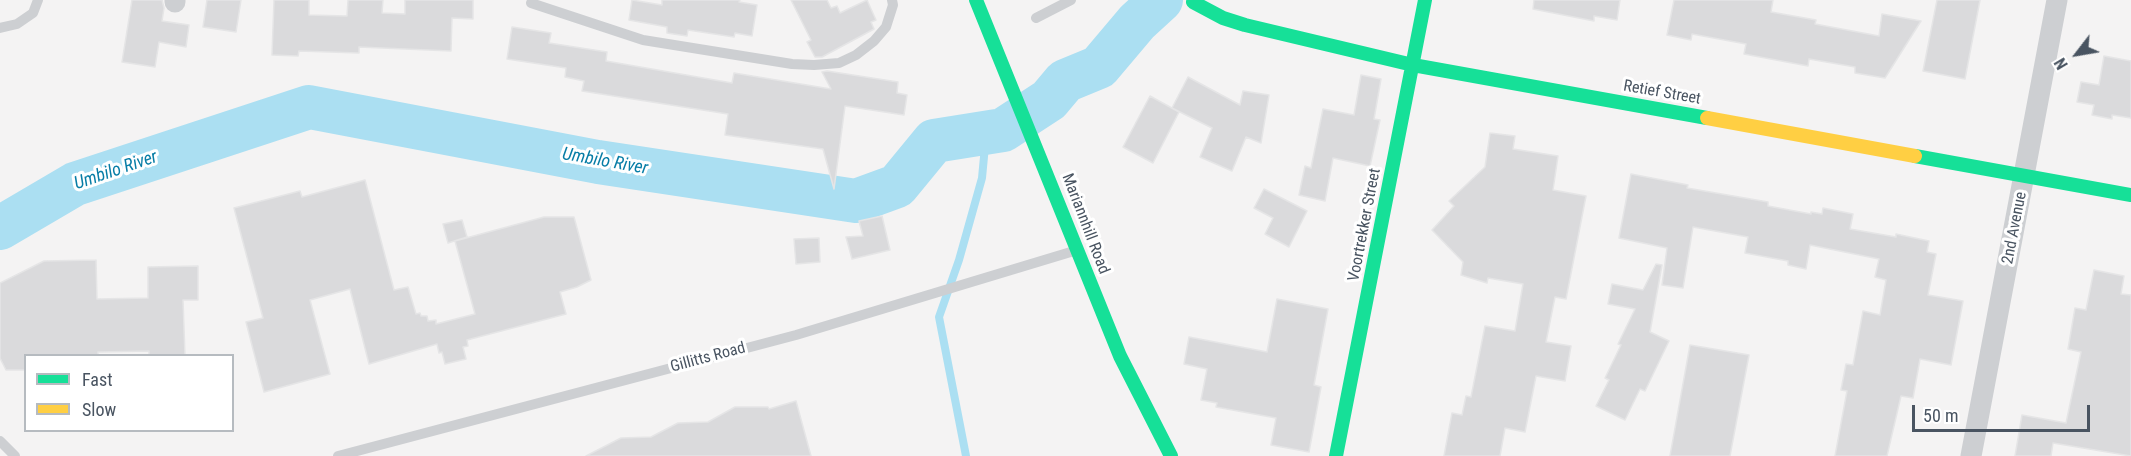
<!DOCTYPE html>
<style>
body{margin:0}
#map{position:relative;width:2131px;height:456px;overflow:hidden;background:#f4f3f3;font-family:"Roboto Condensed",sans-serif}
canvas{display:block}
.legend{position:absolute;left:24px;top:354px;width:210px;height:78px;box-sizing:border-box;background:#fff;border:2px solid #b6bbc0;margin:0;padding:8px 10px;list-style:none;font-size:18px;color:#495461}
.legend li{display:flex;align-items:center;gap:12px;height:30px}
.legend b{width:30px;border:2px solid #b6bbc0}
.north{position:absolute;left:2047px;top:24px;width:60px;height:60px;-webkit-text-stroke:4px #fff;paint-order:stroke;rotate:239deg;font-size:16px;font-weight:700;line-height:24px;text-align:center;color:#495461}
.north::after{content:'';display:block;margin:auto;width:21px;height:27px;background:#495461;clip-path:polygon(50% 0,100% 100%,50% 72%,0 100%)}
.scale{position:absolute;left:1912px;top:405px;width:178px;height:27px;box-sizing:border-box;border:3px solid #495461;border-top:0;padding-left:8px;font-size:18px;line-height:21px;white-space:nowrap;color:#495461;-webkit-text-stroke:4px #fff;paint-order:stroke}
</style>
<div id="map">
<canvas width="2131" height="456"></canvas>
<ul class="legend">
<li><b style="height:8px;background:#16e098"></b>Fast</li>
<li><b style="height:8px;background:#ffcf43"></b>Slow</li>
</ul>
<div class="north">N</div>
<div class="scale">50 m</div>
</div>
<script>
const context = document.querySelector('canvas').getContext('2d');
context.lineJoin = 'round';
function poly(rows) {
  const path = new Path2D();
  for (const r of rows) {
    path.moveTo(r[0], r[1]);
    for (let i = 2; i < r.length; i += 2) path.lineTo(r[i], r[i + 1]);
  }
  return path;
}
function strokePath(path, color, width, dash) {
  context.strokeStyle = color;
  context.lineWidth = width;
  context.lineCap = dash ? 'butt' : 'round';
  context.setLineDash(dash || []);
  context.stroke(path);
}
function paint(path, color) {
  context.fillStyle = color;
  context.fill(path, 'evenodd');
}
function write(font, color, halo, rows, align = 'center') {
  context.font = font + ' "Roboto Condensed",sans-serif';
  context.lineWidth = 6;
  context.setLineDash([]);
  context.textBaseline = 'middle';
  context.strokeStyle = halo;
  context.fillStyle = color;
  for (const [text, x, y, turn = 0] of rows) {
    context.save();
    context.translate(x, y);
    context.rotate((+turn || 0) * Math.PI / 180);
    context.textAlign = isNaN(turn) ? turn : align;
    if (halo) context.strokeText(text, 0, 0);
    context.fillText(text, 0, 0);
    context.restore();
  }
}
strokePath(poly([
 [966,456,939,317,959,260,982,178,985,146,1003,130]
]), '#abdff2', 8);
strokePath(poly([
 [0,228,75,184,309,107,598,162,856,201,897,186,934,141,1003,130,1049,100,1065,81,1099,67,1137,22,1161,0]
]), '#abdff2', 44);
const building = poly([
 [132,0,162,0,164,8,162,21,189,25,186,47,159,42,155,67,122,62,132,0],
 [207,0,241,0,236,32,203,27,207,0],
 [274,0,309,0,309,15,347,16,348,0,383,0,382,13,405,14,405,0,473,0,473,19,452,18,451,51,359,47,359,53,299,51,298,56,272,55,274,0],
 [632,0,662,5,662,0,740,0,739,2,757,5,752,36,735,33,734,37,688,30,687,36,667,33,667,27,629,20,632,0],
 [791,0,827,0,831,8,837,6,840,13,867,0,876,20,871,22,874,29,822,57,815,57,807,42,811,40,791,0],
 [1534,0,1620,0,1617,20,1594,16,1594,21,1533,9,1534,0],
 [1674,0,1773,0,1771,12,1816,20,1815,24,1879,36,1882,14,1921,21,1885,78,1855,73,1855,67,1809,59,1808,66,1744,54,1746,44,1692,34,1691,40,1667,35,1674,0],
 [1937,0,1980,0,1965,79,1923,71,1937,0],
 [512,27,551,33,549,43,607,52,606,61,732,83,734,73,831,89,822,72,827,71,898,82,897,93,907,95,904,115,845,106,834,189,823,149,725,135,728,114,582,91,584,81,565,77,566,68,507,59,512,27],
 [2104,56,2131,61,2131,118,2112,115,2112,119,2092,115,2094,105,2077,102,2081,82,2099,85,2104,56],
 [1361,75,1381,79,1374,119,1380,120,1370,166,1333,158,1325,201,1299,195,1305,166,1311,168,1323,109,1354,115,1361,75],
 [1188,77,1240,105,1243,91,1269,95,1261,143,1246,137,1232,171,1200,157,1212,128,1172,108,1188,77],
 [1150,96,1179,112,1153,163,1123,147,1150,96],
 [1490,133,1515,136,1513,149,1558,156,1553,190,1586,196,1566,299,1555,297,1546,342,1571,346,1565,381,1536,376,1525,432,1505,428,1500,456,1444,456,1452,413,1462,415,1466,396,1471,397,1485,326,1515,331,1523,284,1488,278,1487,283,1461,275,1463,262,1432,230,1454,206,1449,201,1485,167,1490,133],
 [1631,174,1688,185,1687,188,1768,202,1768,206,1811,214,1811,212,1822,214,1823,208,1853,214,1850,229,1896,237,1896,234,1929,241,1927,252,1936,254,1928,295,1963,301,1951,365,1920,359,1913,398,1901,396,1887,456,1835,456,1847,391,1841,390,1846,364,1853,365,1863,311,1880,315,1886,280,1875,277,1879,259,1810,245,1806,269,1788,265,1788,261,1745,253,1748,237,1693,227,1683,288,1662,285,1667,248,1619,238,1631,174],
 [365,180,394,290,408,287,416,314,420,313,421,316,427,316,428,321,436,320,436,324,475,314,455,241,544,217,574,217,591,280,577,287,560,292,566,314,467,340,468,346,463,347,466,359,445,364,442,352,439,353,437,344,369,364,350,289,310,300,330,374,264,392,246,322,263,318,234,208,300,191,302,197,365,180],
 [1264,189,1307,211,1289,247,1265,234,1273,218,1254,208,1264,189],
 [882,216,890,250,852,259,846,237,863,236,859,221,882,216],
 [462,220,467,237,448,243,443,224,462,220],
 [819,238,820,262,796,264,794,239,819,238],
 [96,260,97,299,148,298,148,267,198,266,198,300,183,300,185,356,149,356,149,351,98,352,98,356,26,356,26,370,6,370,0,358,0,283,44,261,96,260],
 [1656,264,1662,265,1650,332,1669,341,1645,391,1640,389,1625,420,1596,406,1609,380,1605,378,1621,345,1618,344,1635,309,1608,304,1612,284,1643,290,1656,264],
 [2094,270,2124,276,2121,294,2131,295,2131,456,2053,443,2051,456,2015,456,2022,415,2066,423,2081,352,2068,349,2075,308,2086,310,2094,270],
 [1277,299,1328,309,1314,385,1321,387,1309,452,1271,445,1276,418,1216,407,1217,403,1201,400,1207,369,1184,364,1189,337,1267,352,1277,299],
 [1690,345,1749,355,1730,456,1670,456,1690,345],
 [796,401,811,456,586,456,621,438,651,437,678,423,708,422,735,407,768,407,769,409,796,401]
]);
paint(building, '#dadadc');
strokePath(building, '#e5e5e6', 1.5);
strokePath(poly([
 [531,3,643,40,792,64,814,65,839,63,856,55,874,41,886,27,893,5,892,0],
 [1036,18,1071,0],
 [0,28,17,24,33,13,38,0],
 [0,441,15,456],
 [338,456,796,335,1074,251]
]), '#cdcfd2', 10);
strokePath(poly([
 [175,2,175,0],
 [1971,456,2057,0]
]), '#cdcfd2', 21);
strokePath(poly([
 [976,0,1120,356,1171,456],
 [1193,2,1223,18,1245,25,1413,65,1707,118],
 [1915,156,2131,195],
 [1336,456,1425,0]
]), '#16e098', 14);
strokePath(poly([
 [1707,118,1915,156]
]), '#ffcf43', 14);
write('16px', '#495461', '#fff', [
 ["Retief Street",1662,93,10],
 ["Mariannhill Road",1085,224,69],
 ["Voortrekker Street",1365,225,-79],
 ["2nd Avenue",2015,228,-79],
 ["Gillitts Road",708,358,-15]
]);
write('italic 18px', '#077da6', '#fff', [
 ["Umbilo River",605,162,10],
 ["Umbilo River",116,171,-19]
]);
</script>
